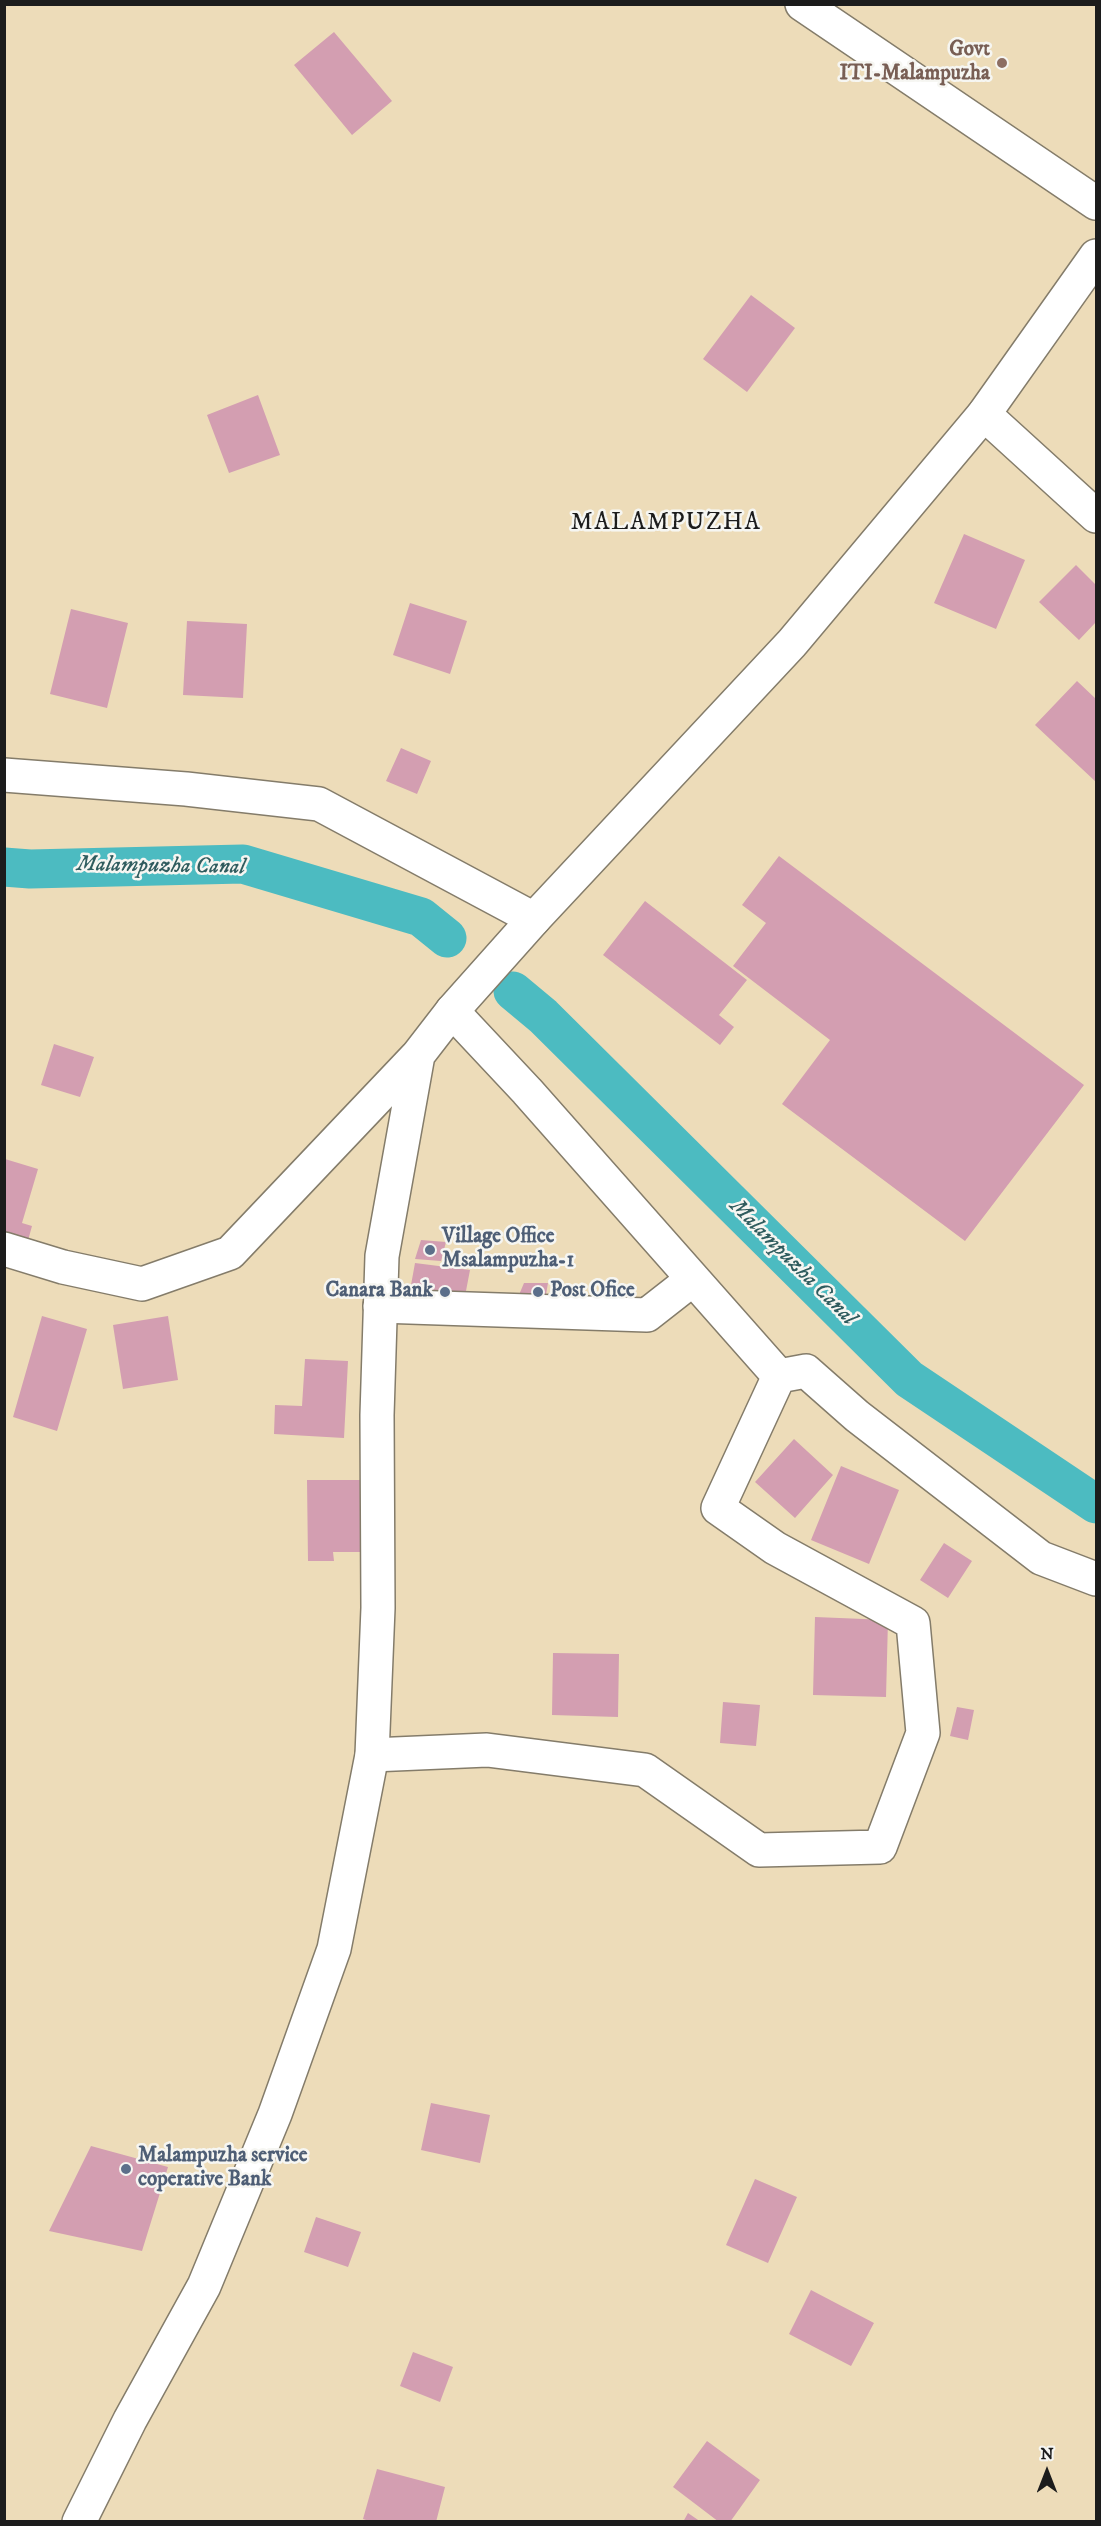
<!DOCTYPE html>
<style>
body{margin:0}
#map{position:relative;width:1101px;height:2526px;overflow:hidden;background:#eddcb9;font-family:"IM FELL DW Pica",serif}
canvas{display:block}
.frame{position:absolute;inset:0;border:6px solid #1c1c1c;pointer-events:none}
.north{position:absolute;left:1017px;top:2442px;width:60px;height:60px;-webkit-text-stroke:4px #f6f6f2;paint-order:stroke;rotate:0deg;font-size:16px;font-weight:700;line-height:24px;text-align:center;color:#1c1c1c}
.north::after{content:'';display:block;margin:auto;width:21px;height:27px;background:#1c1c1c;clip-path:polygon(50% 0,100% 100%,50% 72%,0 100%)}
</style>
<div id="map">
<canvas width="1101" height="2526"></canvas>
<div class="frame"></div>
<div class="north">N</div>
</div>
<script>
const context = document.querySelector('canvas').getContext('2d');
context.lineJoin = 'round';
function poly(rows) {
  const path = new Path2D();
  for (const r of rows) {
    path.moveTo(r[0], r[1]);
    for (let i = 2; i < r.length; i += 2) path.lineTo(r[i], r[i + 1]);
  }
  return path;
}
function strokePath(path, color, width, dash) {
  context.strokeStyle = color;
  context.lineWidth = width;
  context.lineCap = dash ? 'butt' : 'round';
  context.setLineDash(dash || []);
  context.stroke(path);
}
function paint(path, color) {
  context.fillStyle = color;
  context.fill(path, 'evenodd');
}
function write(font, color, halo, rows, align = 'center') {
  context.font = font + ' "IM FELL DW Pica",serif';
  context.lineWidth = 5;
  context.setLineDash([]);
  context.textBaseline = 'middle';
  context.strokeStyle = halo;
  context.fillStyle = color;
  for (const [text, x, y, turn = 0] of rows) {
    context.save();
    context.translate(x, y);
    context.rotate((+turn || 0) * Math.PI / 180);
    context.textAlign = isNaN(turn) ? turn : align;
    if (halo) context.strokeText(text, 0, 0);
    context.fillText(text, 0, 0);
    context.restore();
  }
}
strokePath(poly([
 [4,867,30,869,243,864,421,917,447,938],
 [513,991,543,1016,909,1379,1096,1504]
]), '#4cbbc1', 39);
paint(poly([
 [334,32,392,101,352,135,294,65],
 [751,295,795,328,747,392,703,359],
 [258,395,280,455,229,473,207,415],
 [964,534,1025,560,996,629,934,603],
 [1076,565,1096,585,1096,622,1079,640,1039,602],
 [410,603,467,621,450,674,393,655],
 [71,609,128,623,107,708,50,694],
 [187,621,247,624,243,698,183,695],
 [1077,681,1096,699,1096,782,1035,725],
 [401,748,431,761,417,794,386,781],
 [779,856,1084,1085,965,1241,782,1104,830,1040,733,966,766,923,742,905],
 [645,901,747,980,719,1015,734,1027,720,1045,603,955],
 [54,1044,94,1057,80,1097,41,1085],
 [5,1159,38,1169,22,1223,32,1226,24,1255,4,1249],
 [421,1240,446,1242,441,1261,415,1259],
 [415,1263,470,1270,461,1317,407,1307],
 [524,1283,548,1283,543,1312,516,1302],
 [42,1316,87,1329,57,1431,13,1417],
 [168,1316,178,1380,123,1389,113,1325],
 [305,1359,348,1361,344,1438,274,1434,275,1405,302,1406],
 [794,1439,833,1475,795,1518,755,1482],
 [841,1466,899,1490,869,1564,811,1540],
 [307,1480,360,1480,361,1552,333,1552,334,1561,308,1561],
 [944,1543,972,1561,948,1598,920,1580],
 [815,1617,888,1620,886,1697,813,1695],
 [553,1653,619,1654,618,1717,552,1715],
 [723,1702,760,1705,756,1746,720,1743],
 [957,1707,974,1710,968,1740,950,1736],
 [431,2103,490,2115,480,2163,421,2150],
 [91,2146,168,2167,142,2251,49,2231],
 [755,2179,797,2197,768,2263,726,2245],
 [316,2217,361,2232,348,2267,304,2252],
 [811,2290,874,2323,851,2366,789,2334],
 [413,2352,453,2367,440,2402,400,2386],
 [707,2441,760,2480,730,2522,719,2522,673,2487],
 [377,2469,445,2487,436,2522,372,2522,363,2519],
 [688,2513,701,2522,683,2522]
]), '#d39eb1');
const minor = poly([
 [802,4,1096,203],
 [984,414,1096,516],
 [4,775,186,789,319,804,534,919],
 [380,1306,647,1315,693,1279],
 [779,1376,806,1371,857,1416,1041,1558,1096,1579],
 [372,1755,487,1750,645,1770,759,1850,880,1847,923,1733,913,1623,775,1548,718,1508,779,1376,527,1091,452,1011]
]);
const major = poly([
 [4,1249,63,1267,142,1284,230,1253,418,1055,452,1011,534,919,792,643,984,414,1096,256],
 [79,2522,130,2420,204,2286,275,2114,334,1949,372,1755,378,1608,377,1415,382,1256,418,1055]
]);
strokePath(minor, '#847c6a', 36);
strokePath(major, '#847c6a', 36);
strokePath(minor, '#fff', 33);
strokePath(major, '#fff', 33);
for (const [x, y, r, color] of [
 [1002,63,6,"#8d6e63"],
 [430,1250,6,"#5c6f8a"],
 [445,1292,6,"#5c6f8a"],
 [538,1292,6,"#5c6f8a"],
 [126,2169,6,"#5c6f8a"]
]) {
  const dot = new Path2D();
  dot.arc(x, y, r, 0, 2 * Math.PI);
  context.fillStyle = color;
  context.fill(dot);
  strokePath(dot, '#f6f6f2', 2);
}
write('bold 21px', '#785e54', '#f6f6f2', [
 ["Govt",990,51],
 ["ITI-Malampuzha",990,75]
], 'right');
write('bold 21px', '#4e5e75', '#f6f6f2', [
 ["Village Office",442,1238],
 ["Msalampuzha-1",442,1262],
 ["Canara Bank",433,1292,"right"],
 ["Post Ofice",550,1292],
 ["Malampuzha service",138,2157],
 ["coperative Bank",138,2181]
], 'left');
write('italic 22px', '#2f5c5e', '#f6f6f2', [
 ["Malampuzha Canal",161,867,1],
 ["Malampuzha Canal",792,1263,45]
]);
context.letterSpacing = '1.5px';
write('24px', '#1c1c1c', '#f6f6f2', [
 ["MALAMPUZHA",666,524]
]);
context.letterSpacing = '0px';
</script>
